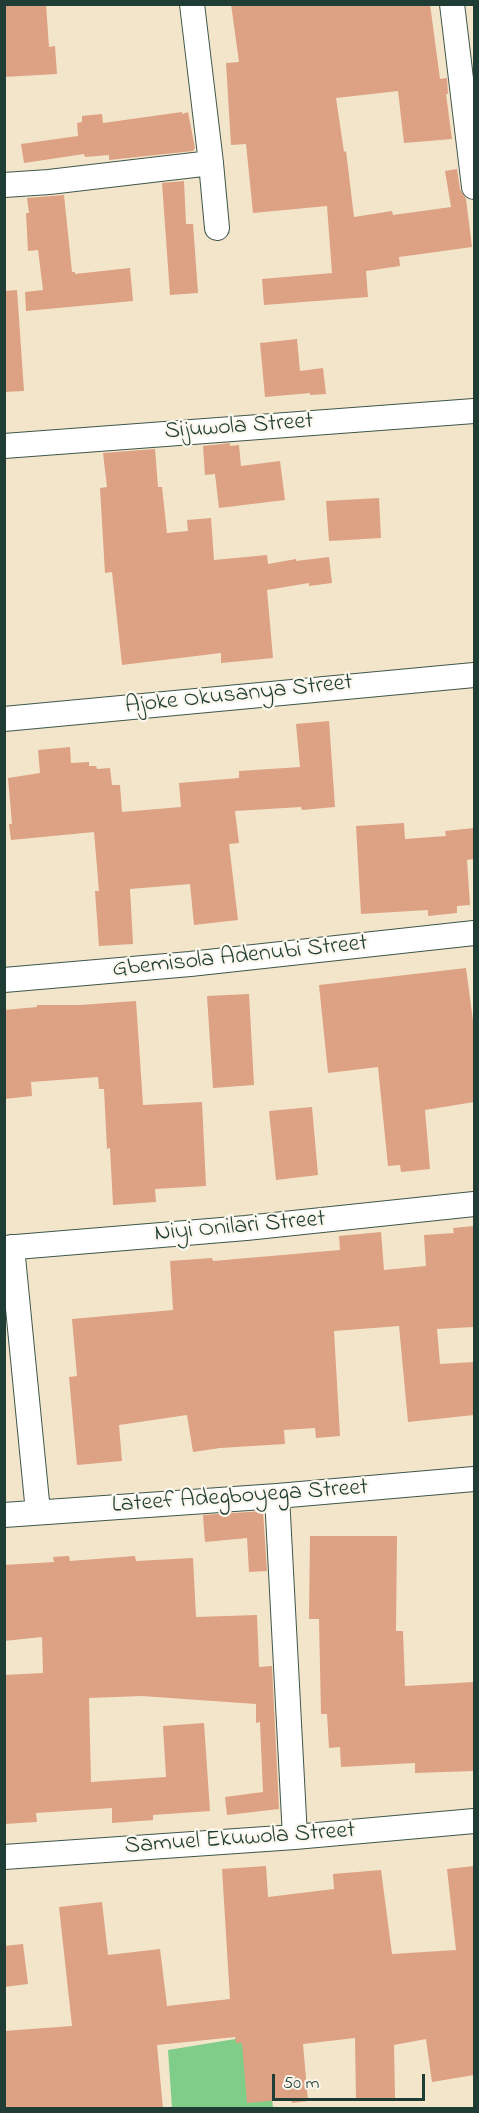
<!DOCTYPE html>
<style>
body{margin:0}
#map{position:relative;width:479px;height:2113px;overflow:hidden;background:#f3e5ca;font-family:"Indie Flower",sans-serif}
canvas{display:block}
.frame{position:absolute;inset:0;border:6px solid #1f3d34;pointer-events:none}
.scale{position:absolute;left:272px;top:2074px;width:153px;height:27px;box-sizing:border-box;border:3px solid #1f3d34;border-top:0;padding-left:8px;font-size:18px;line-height:21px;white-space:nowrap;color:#1f3d34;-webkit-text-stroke:4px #fbf7ec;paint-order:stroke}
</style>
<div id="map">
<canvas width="479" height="2113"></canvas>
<div class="frame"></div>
<div class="scale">50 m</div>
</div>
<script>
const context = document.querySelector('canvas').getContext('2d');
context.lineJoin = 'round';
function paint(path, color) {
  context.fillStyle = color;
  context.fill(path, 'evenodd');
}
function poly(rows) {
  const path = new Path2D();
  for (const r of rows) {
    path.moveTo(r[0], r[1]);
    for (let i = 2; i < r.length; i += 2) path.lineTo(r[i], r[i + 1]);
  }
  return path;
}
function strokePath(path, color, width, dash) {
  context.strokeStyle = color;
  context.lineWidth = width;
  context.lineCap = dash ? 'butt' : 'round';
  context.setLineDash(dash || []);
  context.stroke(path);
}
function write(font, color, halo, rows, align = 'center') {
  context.font = font + ' "Indie Flower",sans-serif';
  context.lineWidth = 4.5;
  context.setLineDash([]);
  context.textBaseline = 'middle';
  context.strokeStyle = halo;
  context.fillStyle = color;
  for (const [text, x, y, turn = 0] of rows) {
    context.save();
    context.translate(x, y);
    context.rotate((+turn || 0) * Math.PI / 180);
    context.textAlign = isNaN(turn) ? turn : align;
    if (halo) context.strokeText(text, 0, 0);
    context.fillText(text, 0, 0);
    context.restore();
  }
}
paint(poly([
 [266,2034,273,2108,172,2108,168,2050]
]), '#80cc89');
paint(poly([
 [4,4,46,4,49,47,55,46,57,74,4,77],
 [231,4,430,4,440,79,447,78,448,94,446,94,452,139,404,143,398,91,336,98,344,152,346,151,354,217,392,211,393,215,451,207,445,171,457,169,460,189,466,199,472,247,399,257,400,266,366,271,368,297,264,305,262,279,332,273,327,206,253,213,246,144,231,145,226,63,239,62],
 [182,112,182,114,188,112,195,148,193,151,109,160,109,155,85,157,84,154,24,163,21,144,78,136,77,123,82,122,82,116,102,114,103,123],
 [184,181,186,224,193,224,198,293,170,295,162,183],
 [64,195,72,272,75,272,75,274,130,268,133,301,26,311,25,292,43,290,38,250,28,251,26,213,29,213,27,198],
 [17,290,24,391,4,392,4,291],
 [297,339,300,371,323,368,326,394,310,395,310,393,265,397,260,343],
 [230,443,230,446,239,445,241,466,280,461,285,500,219,508,215,474,205,475,203,446],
 [155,449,158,487,162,487,167,533,188,531,187,520,211,518,214,560,267,555,268,564,296,559,296,561,329,557,332,583,309,586,309,583,267,590,273,658,221,663,221,653,122,665,112,572,105,573,100,488,107,487,103,453],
 [379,498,381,538,329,541,326,501],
 [329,721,335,807,302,810,301,807,235,811,239,843,229,844,238,920,194,925,190,884,130,889,133,944,99,946,95,891,99,891,94,832,11,840,9,824,12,824,8,778,40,773,38,750,70,747,71,763,89,762,89,766,96,766,97,769,110,768,112,785,120,785,122,812,181,807,179,783,239,778,239,771,300,767,296,724],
 [404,823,405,839,446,836,445,831,474,828,474,859,467,860,470,905,457,906,457,913,428,916,428,910,361,914,356,826],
 [466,968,474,1028,474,1102,425,1110,430,1169,401,1172,400,1165,388,1166,378,1067,328,1073,319,985],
 [249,994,254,1085,213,1088,207,996],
 [136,1001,143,1105,202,1102,206,1186,155,1189,156,1202,113,1205,110,1148,107,1149,104,1089,99,1089,98,1077,31,1082,32,1096,4,1099,4,1010,37,1007,37,1005,80,1005],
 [312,1107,318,1175,276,1180,269,1111],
 [474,1226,474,1327,437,1329,440,1364,474,1362,474,1415,408,1422,399,1326,334,1331,340,1436,316,1438,315,1428,284,1430,285,1444,220,1448,193,1452,187,1415,119,1425,122,1461,77,1465,69,1377,77,1376,72,1319,173,1310,170,1261,212,1258,213,1261,340,1250,339,1236,381,1232,384,1270,426,1266,424,1235,454,1233,453,1228],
 [263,1511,267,1571,249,1572,247,1538,205,1542,203,1515],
 [310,1536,397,1536,396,1631,403,1631,405,1686,474,1682,474,1771,415,1773,415,1763,341,1767,340,1747,329,1748,327,1714,321,1714,319,1619,309,1619],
 [69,1556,70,1561,135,1556,136,1561,193,1558,196,1617,257,1615,259,1667,272,1666,279,1809,227,1815,225,1797,263,1792,260,1722,256,1723,256,1704,142,1696,89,1698,91,1782,166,1777,163,1726,204,1723,210,1811,153,1815,153,1820,112,1823,112,1808,36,1813,37,1822,4,1824,4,1675,43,1673,42,1637,4,1641,4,1565,54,1562,53,1557],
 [266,1866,268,1897,334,1889,333,1874,381,1870,392,1954,456,1950,447,1869,474,1866,474,2075,432,2082,426,2039,394,2045,395,2098,356,2099,355,2038,303,2044,308,2101,292,2103,291,2099,247,2103,242,2043,236,2043,235,2037,157,2045,163,2109,4,2107,4,2031,72,2026,59,1907,102,1902,108,1955,160,1949,167,2006,230,1999,222,1869],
 [23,1944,28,1984,4,1987,4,1946]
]), '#dda184');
const street = poly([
 [192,4,211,163,217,228],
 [452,4,474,187],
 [4,185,49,182,211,163],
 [4,446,474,411],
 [4,719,474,675],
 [4,980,190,964,474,933],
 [12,1247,38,1512],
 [4,1248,246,1228,474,1204],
 [277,1496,295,1837],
 [4,1515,277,1496,474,1479],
 [4,1857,295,1837,474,1821]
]);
strokePath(street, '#3f564a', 26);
strokePath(street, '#fff', 24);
write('24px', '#1f3d34', '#fbf7ec', [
 ["Sijuwola Street",239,428,-4],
 ["Ajoke Okusanya Street",239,696,-6],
 ["Gbemisola Adenubi Street",240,958,-6],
 ["Niyi Onilari Street",240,1228,-5],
 ["Lateef Adegboyega Street",240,1498,-4],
 ["Samuel Ekuwola Street",240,1840,-4]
]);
</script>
